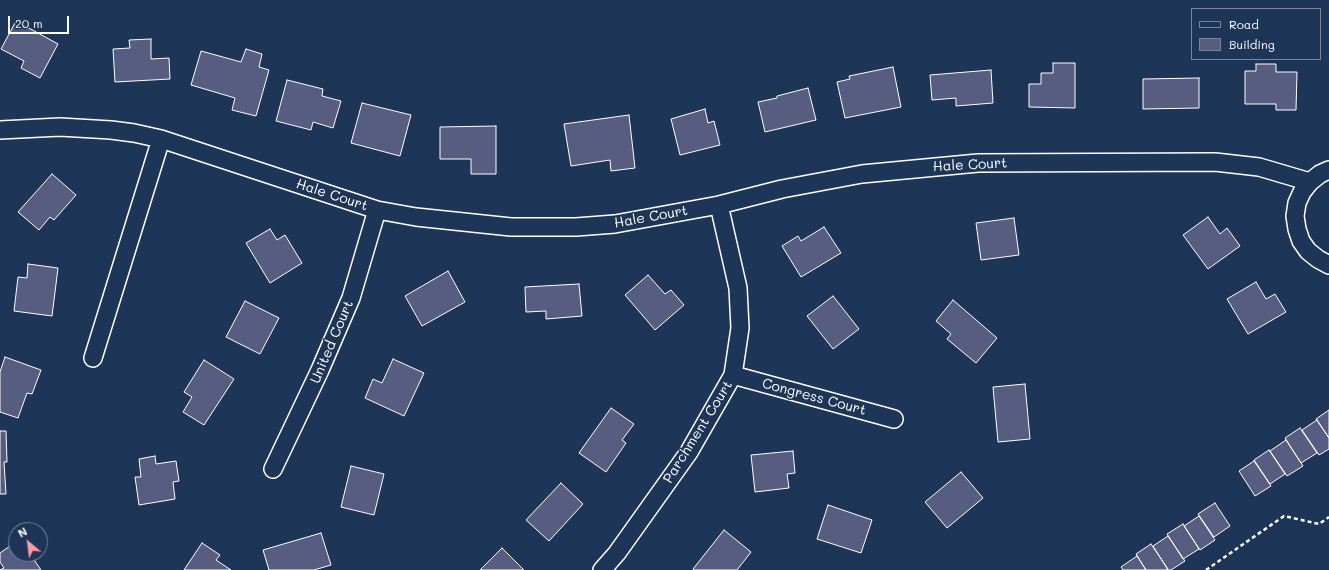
<!DOCTYPE html>
<style>
body{margin:0}
#map{position:relative;width:1329px;height:570px;overflow:hidden;background:#1d3557;font-family:Mali,sans-serif}
canvas{display:block}
.legend{position:absolute;left:1191px;top:8px;width:130px;height:52px;box-sizing:border-box;background:#1d3557;border:1px solid #77869a;margin:0;padding:5px 7px;list-style:none;font-size:12px;color:#fff}
.legend li{display:flex;align-items:center;gap:8px;height:20px}
.legend b{width:20px;border:1px solid #77869a}
.north{position:absolute;left:8px;top:522px;width:40px;height:40px;box-sizing:border-box;background:#1d3557;border:1px solid #77869a;border-radius:50%;rotate:331deg;font-size:11px;font-weight:700;line-height:16px;text-align:center;color:#fff}
.north::after{content:'';display:block;margin:auto;width:14px;height:18px;background:#ff9aa2;clip-path:polygon(50% 0,100% 100%,50% 72%,0 100%)}
.scale{position:absolute;left:8px;top:16px;width:61px;height:18px;box-sizing:border-box;border:2px solid #fff;border-top:0;padding-left:5px;font-size:12px;line-height:14px;white-space:nowrap;color:#fff;-webkit-text-stroke:3px #1d3557;paint-order:stroke}
</style>
<div id="map">
<canvas width="1329" height="570"></canvas>
<ul class="legend">
<li><b style="height:5px;background:#1d3557"></b>Road</li>
<li><b style="height:11px;background:#575c81"></b>Building</li>
</ul>
<div class="north">N</div>
<div class="scale">20 m</div>
</div>
<script>
const context = document.querySelector('canvas').getContext('2d');
context.lineJoin = 'round';
function paint(path, color) {
  context.fillStyle = color;
  context.fill(path, 'evenodd');
}
function poly(rows) {
  const path = new Path2D();
  for (const r of rows) {
    path.moveTo(r[0], r[1]);
    for (let i = 2; i < r.length; i += 2) path.lineTo(r[i], r[i + 1]);
  }
  return path;
}
function strokePath(path, color, width, dash) {
  context.strokeStyle = color;
  context.lineWidth = width;
  context.lineCap = dash ? 'butt' : 'round';
  context.setLineDash(dash || []);
  context.stroke(path);
}
function write(font, color, halo, rows, align = 'center') {
  context.font = font + ' Mali,sans-serif';
  context.lineWidth = 3;
  context.setLineDash([]);
  context.textBaseline = 'middle';
  context.strokeStyle = halo;
  context.fillStyle = color;
  for (const [text, x, y, turn = 0] of rows) {
    context.save();
    context.translate(x, y);
    context.rotate((+turn || 0) * Math.PI / 180);
    context.textAlign = isNaN(turn) ? turn : align;
    if (halo) context.strokeText(text, 0, 0);
    context.fillText(text, 0, 0);
    context.restore();
  }
}
const building = poly([
 [16,21,58,44,40,78,21,68,24,61,1,49,16,21],
 [151,39,151,59,169,58,170,79,115,82,113,49,130,48,129,40,151,39],
 [246,49,262,54,259,67,269,70,256,116,232,110,235,98,191,85,201,51,241,62,246,49],
 [1053,63,1075,63,1075,108,1029,107,1029,84,1041,84,1041,73,1053,73,1053,63],
 [1256,64,1276,64,1276,72,1297,72,1296,110,1276,110,1276,104,1245,104,1245,71,1256,71,1256,64],
 [893,67,901,107,845,118,837,82,850,79,849,76,893,67],
 [991,70,993,103,956,106,956,98,932,100,930,75,991,70],
 [1199,78,1199,108,1143,109,1143,79,1199,78],
 [287,80,323,89,322,96,341,101,333,128,313,122,311,130,276,121,287,80],
 [808,88,816,120,765,132,758,102,777,98,777,96,808,88],
 [362,103,411,115,400,156,351,143,362,103],
 [705,109,708,123,714,121,720,145,680,155,671,119,705,109],
 [629,115,635,168,611,171,610,160,571,166,564,124,629,115],
 [496,126,496,174,471,174,471,159,440,159,440,127,496,126],
 [52,174,76,195,54,220,50,217,39,230,18,212,52,174],
 [1208,217,1220,234,1227,228,1240,246,1208,269,1183,235,1208,217],
 [1014,218,1019,255,981,260,976,223,1014,218],
 [824,227,841,253,801,277,782,246,798,236,801,241,824,227],
 [270,229,277,240,285,235,302,263,270,283,246,243,270,229],
 [28,264,58,268,52,316,14,311,18,277,27,278,28,264],
 [448,271,465,302,422,326,405,296,448,271],
 [648,275,665,294,671,290,684,305,655,330,625,295,648,275],
 [1256,282,1266,299,1275,294,1286,312,1248,334,1227,299,1256,282],
 [579,284,582,316,546,319,546,311,526,312,525,287,579,284],
 [833,296,859,329,833,349,807,316,833,296],
 [953,300,997,338,976,363,947,339,951,334,936,321,953,300],
 [245,301,279,318,260,354,226,337,245,301],
 [5,357,41,370,32,394,27,393,18,418,0,412,0,372,5,357],
 [393,359,424,373,404,416,365,398,373,379,382,383,393,359],
 [204,360,234,379,204,425,183,412,192,397,184,392,204,360],
 [1025,384,1030,439,998,442,993,387,1025,384],
 [611,408,634,424,622,440,626,443,606,472,579,453,611,408],
 [1329,410,1329,438,1316,419,1329,410],
 [1317,420,1329,438,1329,449,1319,455,1302,430,1317,420],
 [1300,428,1317,453,1301,463,1285,438,1300,428],
 [0,431,6,431,7,462,4,462,6,494,0,494,0,431],
 [1286,440,1303,466,1287,476,1270,451,1286,440],
 [1269,450,1285,474,1270,484,1254,460,1269,450],
 [793,451,795,473,787,474,789,488,755,492,751,455,793,451],
 [155,456,156,464,176,461,179,481,173,482,175,499,139,505,135,477,141,477,139,459,155,456],
 [1254,461,1271,486,1255,496,1239,471,1254,461],
 [351,466,384,474,374,515,341,507,351,466],
 [961,472,983,498,947,528,925,502,961,472],
 [561,483,583,504,549,541,526,520,561,483],
 [1215,503,1230,526,1214,537,1198,514,1215,503],
 [828,505,872,520,861,553,817,539,828,505],
 [1199,516,1215,540,1200,550,1184,526,1199,516],
 [1183,524,1199,549,1183,559,1167,534,1183,524],
 [724,530,751,552,737,570,694,570,693,569,724,530],
 [321,533,331,565,314,570,269,570,263,550,321,533],
 [1168,536,1185,561,1171,570,1168,570,1153,546,1168,536],
 [16,542,16,554,30,554,41,570,0,570,4,568,0,562,0,553,16,542],
 [202,543,220,555,216,560,231,570,184,570,202,543],
 [1151,544,1168,569,1166,570,1146,570,1136,554,1151,544],
 [502,548,524,570,480,570,502,548],
 [1137,556,1146,570,1123,570,1121,567,1137,556]
]);
paint(building, '#575c81');
strokePath(building, '#fff', 1);
const minor = poly([
 [0,130,60,127,111,130,134,133,161,139,377,210,416,217,511,227,576,227,615,224,719,205,782,189,862,174,978,163,1215,162,1259,167,1310,182],
 [1329,170,1320,174,1310,182,1302,192,1297,203,1295,216,1297,229,1301,241,1308,251,1318,259,1329,265],
 [93,358,161,139],
 [733,375,894,419],
 [273,469,320,370,351,298,377,210],
 [602,570,617,553,689,452,733,375,740,328,738,288,719,205]
]);
strokePath(minor, '#fff', 20);
strokePath(poly([
 [1206,570,1284,516,1319,524,1329,517]
]), '#fff', 2.5, [4, 3]);
strokePath(minor, '#1d3557', 17);
write('14px', '#fff', '#1d3557', [
 ["Hale Court",970,165,-3],
 ["Hale Court",332,195,18],
 ["Hale Court",651,217,-10],
 ["United Court",332,342,-67],
 ["Congress Court",814,397,15],
 ["Parchment Court",698,432,-58]
]);
</script>
